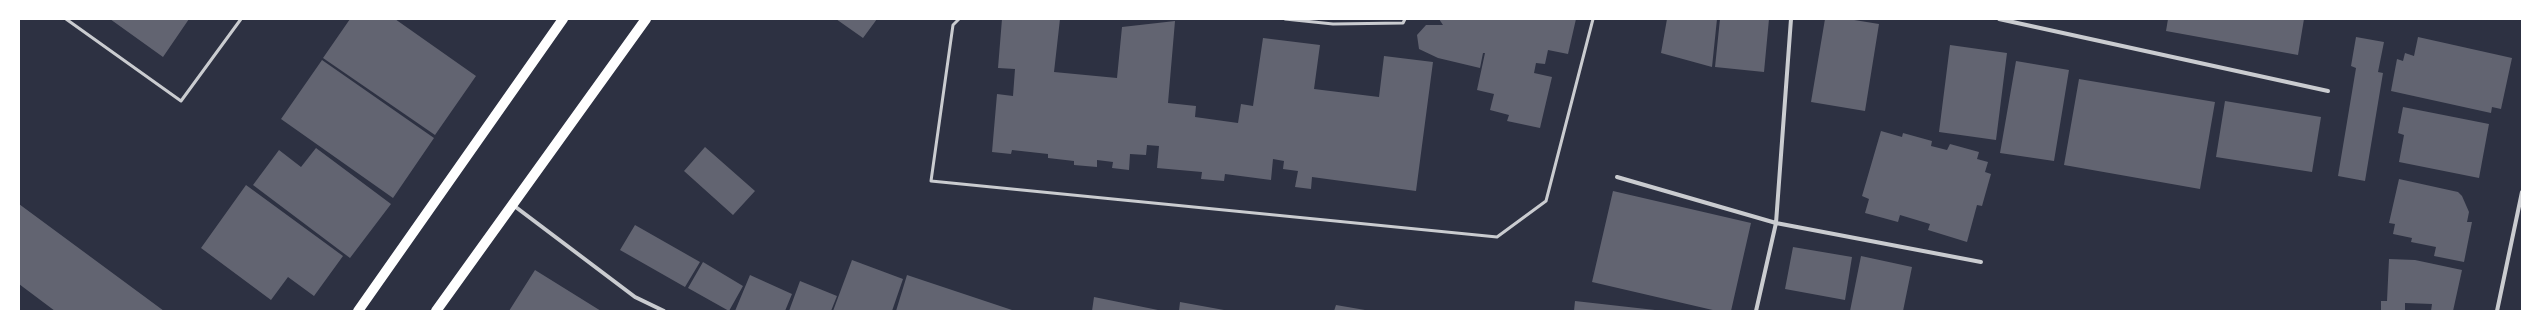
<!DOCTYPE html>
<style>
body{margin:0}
#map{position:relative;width:2541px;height:330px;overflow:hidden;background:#2d3142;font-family:"Archivo Narrow",sans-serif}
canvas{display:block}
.frame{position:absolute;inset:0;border:20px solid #fff;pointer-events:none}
</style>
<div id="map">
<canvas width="2541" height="330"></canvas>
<div class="frame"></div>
</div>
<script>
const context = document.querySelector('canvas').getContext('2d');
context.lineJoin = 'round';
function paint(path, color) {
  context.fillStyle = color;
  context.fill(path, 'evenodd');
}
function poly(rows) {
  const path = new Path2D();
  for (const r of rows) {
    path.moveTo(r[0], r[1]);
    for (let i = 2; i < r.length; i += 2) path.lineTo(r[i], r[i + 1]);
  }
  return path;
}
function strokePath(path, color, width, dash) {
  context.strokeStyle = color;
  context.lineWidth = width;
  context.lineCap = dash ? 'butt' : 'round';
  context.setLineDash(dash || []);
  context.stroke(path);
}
paint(poly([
 [110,19,189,19,163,57],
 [350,19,395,19,476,76,435,135,323,58],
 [836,19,877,19,863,38],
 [1002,19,1060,19,1054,72,1117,78,1122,27,1175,21,1168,103,1196,106,1195,117,1238,123,1241,104,1253,106,1263,38,1320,45,1314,89,1379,97,1384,56,1433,62,1416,191,1312,177,1311,189,1295,187,1298,171,1283,169,1284,161,1273,159,1271,180,1225,174,1224,181,1201,179,1202,172,1157,168,1159,146,1147,145,1146,155,1130,154,1129,170,1112,168,1113,162,1097,160,1097,167,1074,165,1074,161,1048,158,1048,154,1012,150,1011,154,992,152,997,94,1013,96,1015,69,998,68],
 [1439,19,1576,19,1568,54,1548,50,1545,64,1536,63,1534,73,1552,77,1540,128,1507,121,1509,115,1490,110,1494,94,1477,90,1485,53,1483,53,1480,68,1438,58,1419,49,1417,35,1426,25,1443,25],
 [1667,19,1717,19,1712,67,1661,53],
 [1720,19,1769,19,1764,72,1715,67],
 [1825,19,1848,19,1879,24,1865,111,1811,102],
 [2168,19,2304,19,2298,55,2166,31],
 [2356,37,2384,42,2378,72,2383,73,2365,181,2338,176,2356,68,2351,66],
 [2418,37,2512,58,2501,109,2492,107,2491,113,2391,91,2397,59,2403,61,2405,53,2414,56],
 [1950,45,2007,53,1996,140,1939,132],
 [322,60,434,138,393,198,281,119],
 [2016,61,2069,70,2054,161,2000,153],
 [2079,79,2215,102,2200,189,2064,165],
 [2225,101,2321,117,2312,172,2216,157],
 [2403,107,2489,124,2479,178,2399,162,2404,135,2398,133],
 [1881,131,1902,137,1903,133,1932,141,1931,146,1947,150,1950,144,1979,152,1977,159,1988,162,1985,172,1991,174,1982,206,1977,205,1967,242,1928,230,1930,224,1900,215,1898,222,1865,213,1869,199,1862,196],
 [705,147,755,191,733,215,684,171],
 [316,148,391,204,350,258,253,185,279,150,301,167],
 [2399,179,2458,192,2462,196,2469,212,2467,222,2472,222,2464,262,2434,256,2436,247,2411,242,2412,238,2393,234,2395,224,2389,223],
 [246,185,343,256,314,296,288,277,271,300,201,248],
 [1613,191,1751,223,1731,311,1717,311,1592,282],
 [19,204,164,311,55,311,19,284],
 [635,225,700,262,685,287,620,250],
 [1793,247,1852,257,1845,300,1785,289],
 [1861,256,1912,267,1903,311,1850,311],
 [2389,259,2415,260,2462,270,2453,311,2431,311,2432,304,2405,303,2405,311,2381,311,2381,301,2387,301],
 [852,260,903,279,892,311,833,311],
 [703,262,743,286,729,311,688,288],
 [535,270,601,311,509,311],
 [750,275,792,294,785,311,735,311],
 [907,275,1015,311,896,311],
 [800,281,837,296,831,311,789,311],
 [1094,297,1158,310,1158,311,1092,311],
 [1575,301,1655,310,1655,311,1574,311],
 [1180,302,1224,310,1224,311,1179,311],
 [1336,305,1365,310,1365,311,1334,311]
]), '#626471');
strokePath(poly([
 [66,19,181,101,241,19],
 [959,19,953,25,931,181,1497,237,1546,201,1593,19],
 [1285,19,1333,24,1403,23,1405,19]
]), '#caccd0', 3);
strokePath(poly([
 [1999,19,2328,91],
 [1617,177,1776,223,1981,262],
 [513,205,635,297,664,311],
 [1756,311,1776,223,1791,19],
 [2497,311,2522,192]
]), '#caccd0', 4);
strokePath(poly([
 [358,311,563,19],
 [436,311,646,19]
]), '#fff', 10);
</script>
